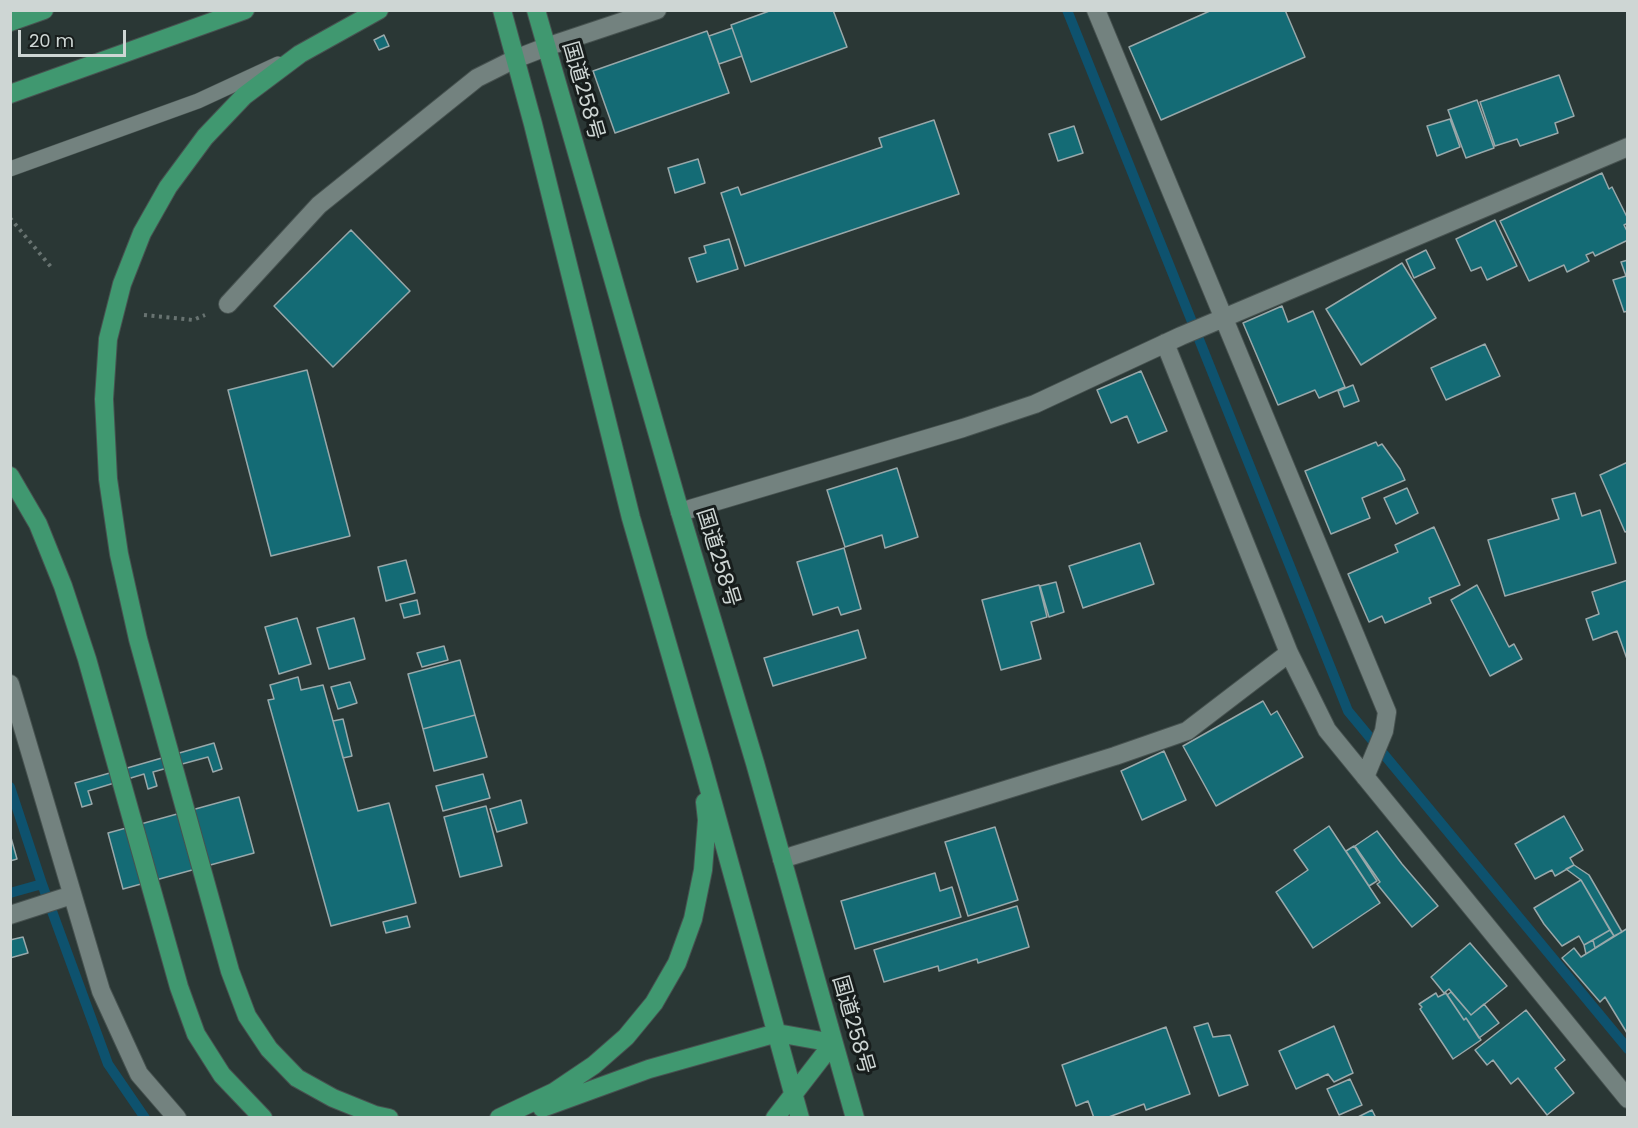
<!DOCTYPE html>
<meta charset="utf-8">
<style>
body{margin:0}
#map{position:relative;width:1638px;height:1128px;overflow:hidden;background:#2a3735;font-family:Poppins,sans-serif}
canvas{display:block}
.frame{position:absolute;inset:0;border:12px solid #ced6d4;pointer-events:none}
.scale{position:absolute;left:18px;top:30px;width:108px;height:27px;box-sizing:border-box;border:3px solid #ced6d4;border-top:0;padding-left:8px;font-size:18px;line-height:21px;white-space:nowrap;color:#ced6d4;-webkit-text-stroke:4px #171d1c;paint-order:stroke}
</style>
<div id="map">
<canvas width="1638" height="1128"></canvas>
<div class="frame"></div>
<div class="scale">20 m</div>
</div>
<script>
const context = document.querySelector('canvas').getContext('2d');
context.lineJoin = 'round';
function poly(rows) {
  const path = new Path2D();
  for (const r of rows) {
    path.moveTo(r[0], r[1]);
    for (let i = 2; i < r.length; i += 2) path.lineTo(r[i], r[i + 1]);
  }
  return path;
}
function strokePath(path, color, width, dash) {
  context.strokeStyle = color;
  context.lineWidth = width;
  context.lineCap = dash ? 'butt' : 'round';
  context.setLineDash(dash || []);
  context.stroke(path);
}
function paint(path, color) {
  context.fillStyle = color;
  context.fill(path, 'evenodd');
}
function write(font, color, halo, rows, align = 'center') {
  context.font = font + ' Poppins,"Noto Sans JP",sans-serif';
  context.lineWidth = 6;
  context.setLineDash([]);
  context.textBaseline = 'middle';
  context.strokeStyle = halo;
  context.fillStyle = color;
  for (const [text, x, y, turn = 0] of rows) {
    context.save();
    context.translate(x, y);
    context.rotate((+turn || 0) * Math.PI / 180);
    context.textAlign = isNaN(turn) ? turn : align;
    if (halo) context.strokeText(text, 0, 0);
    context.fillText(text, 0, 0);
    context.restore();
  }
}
strokePath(poly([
 [1067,10,1348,711,1628,1049],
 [10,787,42,884,10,893],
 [42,884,108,1064,145,1118]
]), '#0e526e', 10);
const building = poly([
 [772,10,833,10,847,47,751,82,731,25,772,10],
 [1212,10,1285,10,1305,57,1161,120,1129,47,1212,10],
 [732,28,742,56,719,64,709,36,732,28],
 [707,31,729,93,615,133,593,71,707,31],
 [384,35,389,46,379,50,374,40,384,35],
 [1559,75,1574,116,1555,123,1558,133,1520,146,1517,139,1495,146,1480,102,1559,75],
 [1477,100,1494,148,1466,158,1448,110,1477,100],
 [1450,119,1460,147,1437,156,1427,126,1450,119],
 [934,120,959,194,745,266,721,193,738,187,741,195,882,147,879,138,934,120],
 [1074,126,1083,153,1058,161,1049,134,1074,126],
 [698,159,705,183,675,193,668,168,698,159],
 [1602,173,1609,189,1612,187,1628,219,1628,223,1624,225,1628,233,1628,240,1595,256,1593,252,1586,255,1589,261,1567,272,1564,265,1529,281,1500,221,1602,173],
 [1495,220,1517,266,1487,280,1481,267,1471,271,1456,239,1495,220],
 [351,230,410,291,333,367,274,306,351,230],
 [729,239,738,269,697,282,689,258,706,253,704,246,729,239],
 [1426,250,1435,268,1414,278,1406,260,1426,250],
 [1628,260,1628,311,1624,312,1613,280,1626,276,1621,262,1628,260],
 [1402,263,1436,318,1361,365,1326,309,1402,263],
 [1282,306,1288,322,1313,311,1345,387,1319,398,1315,390,1278,405,1243,323,1282,306],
 [1485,344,1500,376,1446,400,1431,368,1485,344],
 [307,370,350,536,271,556,228,390,307,370],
 [1141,371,1167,431,1138,443,1127,416,1111,423,1097,390,1141,371],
 [1353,385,1359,401,1344,407,1338,391,1353,385],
 [1376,442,1378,446,1382,444,1400,469,1405,480,1362,498,1370,518,1331,534,1305,471,1376,442],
 [1628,462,1628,531,1625,532,1600,475,1628,462],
 [897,468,918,537,885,548,882,535,845,547,827,490,897,468],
 [1407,488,1418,513,1396,524,1384,498,1407,488],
 [1575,493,1582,516,1600,510,1616,563,1505,596,1488,540,1559,519,1552,499,1575,493],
 [1434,527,1460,585,1429,598,1431,603,1385,623,1382,616,1369,622,1348,574,1398,552,1395,545,1434,527],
 [1140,543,1154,584,1083,608,1069,566,1140,543],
 [844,548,861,609,841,615,838,607,813,615,797,562,844,548],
 [406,560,415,593,386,601,378,567,406,560],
 [1628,580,1628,658,1627,659,1617,631,1593,640,1586,619,1599,614,1592,592,1628,580],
 [1056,582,1064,612,1049,617,1040,586,1056,582],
 [1039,585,1047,617,1031,622,1041,659,1001,670,982,600,1039,585],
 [1477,585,1509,647,1514,644,1522,659,1490,676,1451,600,1477,585],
 [417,600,420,614,404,618,400,604,417,600],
 [297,618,311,664,279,674,265,627,297,618],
 [354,618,365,659,329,669,317,628,354,618],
 [858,630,866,658,773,686,764,658,858,630],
 [444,646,448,660,422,667,417,653,444,646],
 [460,660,475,715,423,729,408,674,460,660],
 [298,677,301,690,323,685,358,811,389,803,416,903,331,926,268,700,274,699,270,685,298,677],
 [350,682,357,703,338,709,331,687,350,682],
 [1263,701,1271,715,1277,711,1303,757,1216,806,1183,746,1263,701],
 [475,715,487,757,434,771,423,729,475,715],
 [343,719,352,756,343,758,333,721,343,719],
 [214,743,222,769,213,772,208,757,171,767,153,772,157,786,148,789,144,774,88,791,92,804,82,807,75,783,214,743],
 [1164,751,1186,800,1142,820,1121,771,1164,751],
 [483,774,490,798,443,811,436,786,483,774],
 [239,797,254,853,123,889,108,833,239,797],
 [521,800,527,823,497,832,490,809,521,800],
 [486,806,502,866,460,877,444,817,486,806],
 [1564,816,1583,850,1570,858,1574,865,1555,876,1552,870,1535,879,1515,844,1564,816],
 [1329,826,1380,903,1313,948,1276,892,1308,870,1294,850,1329,826],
 [995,827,1018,900,968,916,945,842,995,827],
 [1377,831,1402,864,1438,906,1412,927,1377,884,1380,882,1355,846,1377,831],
 [10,834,17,859,10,861,10,834],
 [1354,846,1377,881,1369,886,1346,851,1354,846],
 [1574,865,1589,875,1622,932,1614,936,1581,880,1566,869,1574,865],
 [935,873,940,891,952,887,961,917,855,949,841,901,935,873],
 [1581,880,1610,930,1584,945,1579,936,1562,946,1544,924,1534,908,1581,880],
 [1017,906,1029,947,978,963,977,959,939,971,938,966,884,982,874,950,1017,906],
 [407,916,410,927,386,933,383,922,407,916],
 [1628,928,1628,1032,1627,1033,1605,997,1600,1002,1562,958,1574,948,1581,957,1628,928],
 [1610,930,1614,936,1595,948,1593,940,1610,930],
 [23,937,28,953,10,958,10,940,23,937],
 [1593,940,1595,948,1586,954,1584,945,1593,940],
 [1470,943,1507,986,1471,1015,1449,989,1444,993,1431,977,1470,943],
 [1451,992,1471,1015,1484,1004,1499,1023,1479,1038,1466,1018,1464,1020,1447,995,1451,992],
 [1436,993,1438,997,1446,993,1464,1020,1466,1018,1481,1040,1453,1059,1420,1009,1422,1007,1419,1004,1436,993],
 [1526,1010,1565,1060,1555,1068,1574,1093,1547,1115,1518,1078,1511,1084,1493,1060,1487,1065,1475,1050,1526,1010],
 [1208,1023,1213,1037,1230,1035,1248,1085,1219,1096,1194,1027,1208,1023],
 [1334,1026,1353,1073,1334,1082,1328,1074,1296,1089,1279,1051,1334,1026],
 [1166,1027,1190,1094,1146,1110,1144,1104,1106,1118,1094,1118,1088,1101,1076,1106,1062,1065,1166,1027],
 [1350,1079,1362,1105,1339,1115,1327,1089,1350,1079],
 [1372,1110,1376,1118,1356,1118,1372,1110]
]);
paint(building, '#146b75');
strokePath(building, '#98a8aa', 1.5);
const lane = poly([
 [10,169,198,101,278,64]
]);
const street = poly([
 [1096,10,1387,712,1384,731,1365,777],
 [228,304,319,205,477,78,515,59,546,47,657,10],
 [1165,343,1289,653,1327,730,1628,1099],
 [680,512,963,428,1035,404,1181,336,1628,147],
 [10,684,101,991,139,1074,177,1118],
 [782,859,1115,756,1187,731,1289,653],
 [10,915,72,895]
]);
const highway = poly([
 [379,10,300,54,244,96,205,137,168,187,142,233,122,284,108,339,104,399,108,479,119,554,138,639,230,971,247,1016,269,1049,297,1078,333,1098,375,1115,389,1118],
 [502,10,533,124,631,518,701,760,800,1118],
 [536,10,680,512,755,763,855,1118],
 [10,22,44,10],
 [10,94,245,10],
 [10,476,38,524,63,586,87,659,179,987,196,1034,222,1075,263,1118],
 [542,1108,649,1069,777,1033,833,1043],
 [499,1118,554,1092,594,1065,626,1037,654,1003,677,963,693,919,703,870,707,820,705,802],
 [775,1118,833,1043]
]);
strokePath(lane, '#475250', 16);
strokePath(street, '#475250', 20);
strokePath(highway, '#475250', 20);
strokePath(poly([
 [10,218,51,267],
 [144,315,193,320,205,315]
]), '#687371', 4, [3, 4.5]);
strokePath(lane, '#73827f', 15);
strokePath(street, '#73827f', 18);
strokePath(highway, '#409870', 18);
write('21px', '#ced6d4', '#171d1c', [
 ["国道258号",582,91,74],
 ["国道258号",717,558,73],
 ["国道258号",852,1025,74]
]);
</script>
